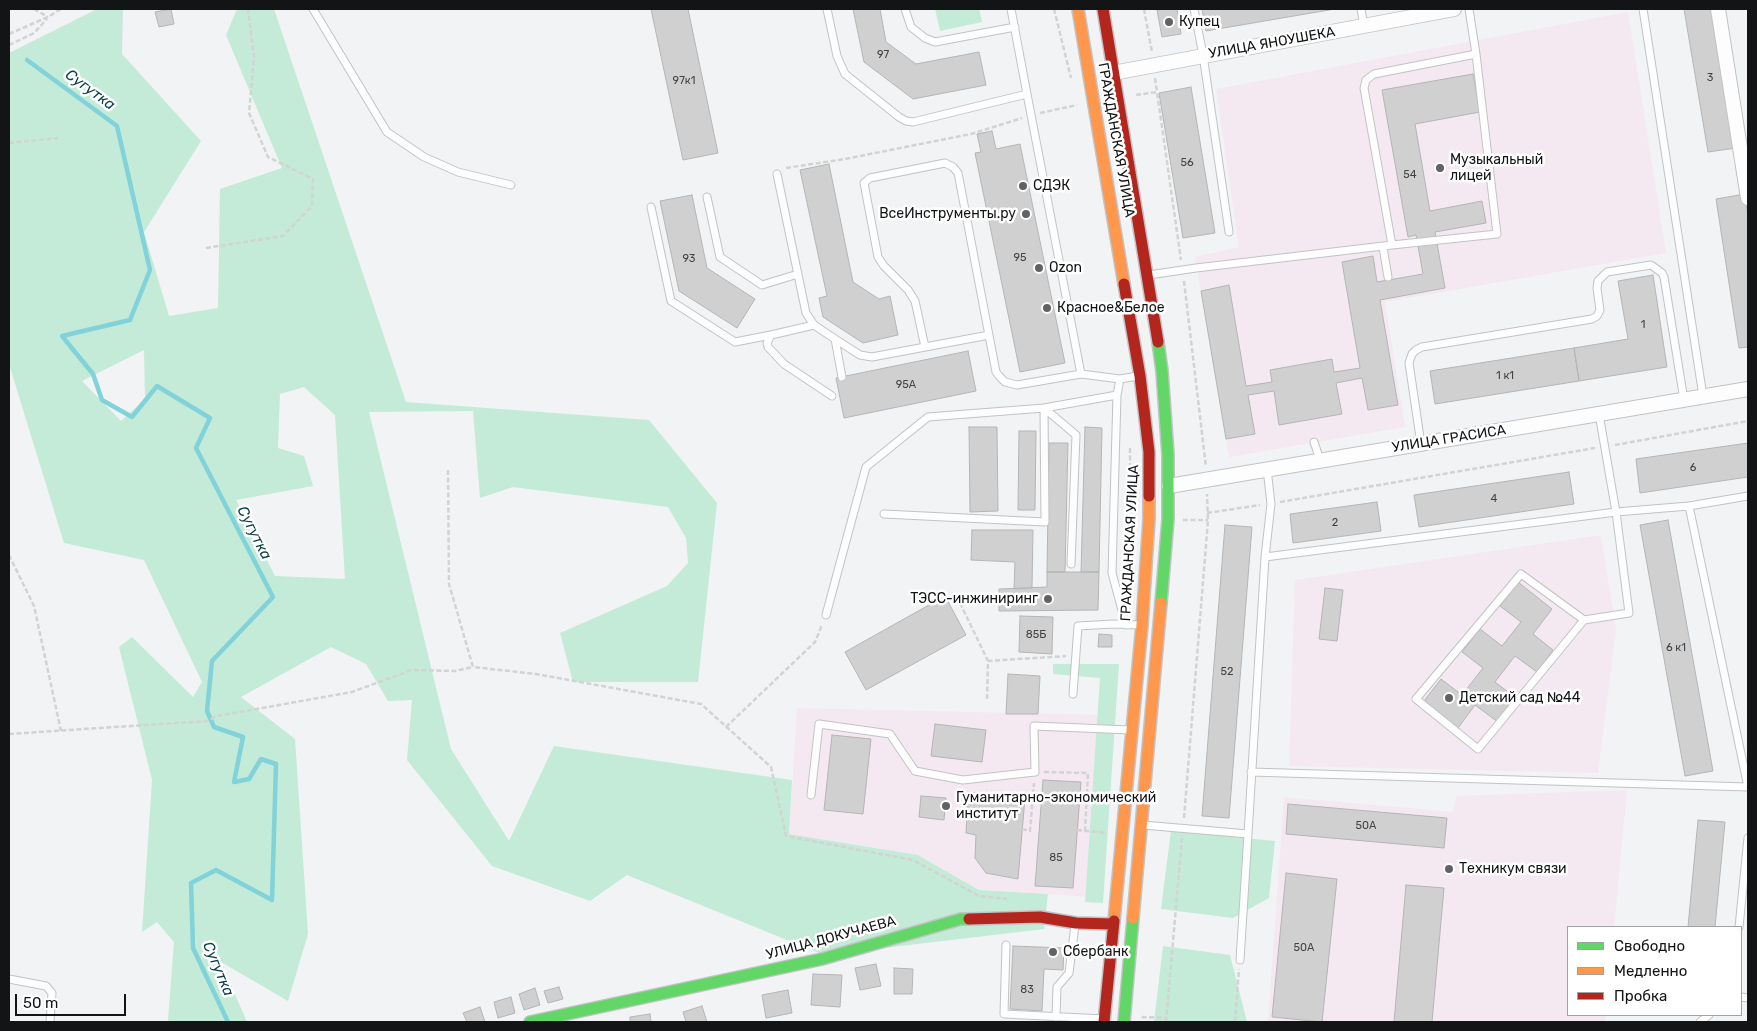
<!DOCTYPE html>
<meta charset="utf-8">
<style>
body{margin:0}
#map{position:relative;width:1757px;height:1031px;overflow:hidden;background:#f1f3f5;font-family:Rubik,sans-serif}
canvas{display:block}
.frame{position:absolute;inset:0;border:10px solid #131415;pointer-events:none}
.legend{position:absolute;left:1567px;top:926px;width:175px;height:90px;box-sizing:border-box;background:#fff;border:1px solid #a1a1a1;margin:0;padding:6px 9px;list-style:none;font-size:15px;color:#131415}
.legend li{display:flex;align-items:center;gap:10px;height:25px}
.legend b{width:25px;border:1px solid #a1a1a1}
.scale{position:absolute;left:15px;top:994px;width:111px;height:22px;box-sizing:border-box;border:2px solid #131415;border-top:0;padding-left:6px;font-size:15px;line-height:18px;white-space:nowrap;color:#131415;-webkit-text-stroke:4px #fff;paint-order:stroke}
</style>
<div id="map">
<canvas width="1757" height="1031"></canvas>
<div class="frame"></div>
<ul class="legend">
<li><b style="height:6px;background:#63d668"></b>Свободно</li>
<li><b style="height:6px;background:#ff974d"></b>Медленно</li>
<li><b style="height:6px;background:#b3261e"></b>Пробка</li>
</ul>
<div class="scale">50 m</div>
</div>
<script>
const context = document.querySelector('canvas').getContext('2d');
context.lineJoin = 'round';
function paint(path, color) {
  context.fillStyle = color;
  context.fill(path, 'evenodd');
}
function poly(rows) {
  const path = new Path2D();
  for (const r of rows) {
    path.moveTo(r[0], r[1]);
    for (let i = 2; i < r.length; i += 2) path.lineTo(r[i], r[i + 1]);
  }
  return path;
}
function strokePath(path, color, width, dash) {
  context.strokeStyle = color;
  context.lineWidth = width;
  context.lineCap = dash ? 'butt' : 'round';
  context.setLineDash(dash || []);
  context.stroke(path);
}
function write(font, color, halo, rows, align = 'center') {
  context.font = font + ' Rubik,sans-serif';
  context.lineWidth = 5;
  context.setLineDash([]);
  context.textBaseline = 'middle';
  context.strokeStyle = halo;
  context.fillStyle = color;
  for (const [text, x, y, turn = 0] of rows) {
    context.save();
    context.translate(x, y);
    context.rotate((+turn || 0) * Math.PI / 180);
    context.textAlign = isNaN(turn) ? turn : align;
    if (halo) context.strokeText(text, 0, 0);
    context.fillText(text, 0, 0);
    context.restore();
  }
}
paint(poly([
 [1628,12,1666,253,1385,302,1405,427,1229,457,1195,257,1239,247,1216,89],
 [1601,535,1616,630,1598,773,1289,766,1295,580],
 [797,708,1106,715,1094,897,979,890,918,855,789,834],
 [1627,790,1614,927,1568,927,1568,1015,1606,1015,1605,1022,1268,1022,1284,797,1453,812,1456,796]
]), '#f5e9f1');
paint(poly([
 [97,9,123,9,122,54,201,141,144,232,169,316,218,308,220,189,282,168,226,35,237,9,274,9,406,402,649,420,717,503,698,682,573,682,560,633,667,586,688,563,686,538,668,507,513,487,480,498,473,411,369,412,451,749,509,841,554,746,792,780,789,834,918,855,979,890,1048,894,1044,929,824,955,627,875,590,901,492,866,407,760,412,700,388,701,366,664,331,647,241,697,295,739,308,934,288,1001,221,962,247,1022,171,1022,168,1020,174,942,157,922,142,932,152,780,119,647,132,637,193,697,202,682,144,560,64,543,9,364,9,53],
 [144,350,145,399,121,421,82,381],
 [304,387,335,415,345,579,275,576,236,500,313,486,304,456,278,448,280,394],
 [935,9,979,9,982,22,940,31],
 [1053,664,1119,664,1103,903,1085,902,1100,678,1053,674],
 [1171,831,1275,841,1269,898,1233,918,1161,909],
 [1163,946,1230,955,1247,1022,1154,1022]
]), '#c3ebd8');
strokePath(poly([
 [27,60,117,126,150,270,130,320,62,336,93,374,102,400,132,417,157,386,210,418,196,448,273,597,212,661,207,711,214,727,243,737,234,782,249,779,261,759,276,764,272,900,216,870,191,883,193,948,228,1022]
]), '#82d2d9', 4.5);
const building = poly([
 [171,9,174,24,159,27,155,12,171,9],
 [651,9,688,9,718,153,683,160,651,9],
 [853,9,880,9,886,42,916,64,979,52,986,85,913,99,864,62,853,9],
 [1164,9,1177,9,1181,34,1162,37,1157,10,1164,9],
 [1202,9,1335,9,1206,31,1202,9],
 [1684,9,1712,9,1736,148,1708,152,1684,9],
 [1473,74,1480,112,1415,124,1430,211,1482,201,1486,223,1435,232,1445,288,1380,300,1398,405,1368,410,1362,378,1336,383,1342,414,1279,425,1274,391,1248,395,1255,434,1226,439,1201,291,1229,285,1246,386,1272,382,1270,370,1332,359,1334,372,1360,368,1342,262,1373,256,1377,282,1423,274,1416,235,1408,237,1382,90,1473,74],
 [1191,87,1215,233,1183,238,1159,93,1191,87],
 [992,131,996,149,1020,144,1065,363,1020,372,975,153,981,152,977,134,992,131],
 [829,164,853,282,879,299,890,296,898,335,863,343,823,317,819,298,827,296,800,170,829,164],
 [1745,194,1748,218,1748,347,1739,348,1716,199,1745,194],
 [692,195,707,268,755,299,737,328,679,291,660,201,692,195],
 [1653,275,1667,367,1579,381,1574,348,1628,339,1618,281,1653,275],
 [1574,348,1579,381,1435,404,1430,371,1574,348],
 [968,351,976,391,844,418,836,378,968,351],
 [969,427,997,427,998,511,970,512,969,427],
 [1085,427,1102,428,1099,572,1081,572,1085,427],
 [1019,431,1036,431,1035,510,1018,510,1019,431],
 [1049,443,1068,443,1065,572,1047,572,1049,443],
 [1748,443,1748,477,1640,493,1636,459,1748,443],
 [1569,472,1574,504,1419,527,1414,495,1569,472],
 [1377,502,1381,531,1293,543,1290,514,1377,502],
 [1668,520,1713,771,1685,776,1640,525,1668,520],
 [1225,525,1252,527,1229,818,1202,816,1225,525],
 [972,530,1033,530,1032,588,1014,589,1015,562,971,560,972,530],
 [1047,572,1099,572,1098,610,999,611,999,589,1047,587,1047,572],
 [1518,582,1552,609,1533,634,1553,650,1537,672,1515,656,1495,682,1516,698,1498,722,1475,705,1458,728,1424,701,1441,679,1462,695,1483,668,1462,652,1480,629,1502,646,1521,622,1500,606,1518,582],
 [1325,588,1343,590,1337,641,1319,639,1325,588],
 [945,596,966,635,866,690,845,652,945,596],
 [1020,616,1053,617,1052,654,1019,652,1020,616],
 [1099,634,1112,635,1112,647,1098,647,1099,634],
 [1008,674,1040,676,1038,714,1006,714,1008,674],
 [935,724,986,730,982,762,931,756,935,724],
 [832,735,871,739,863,814,824,810,832,735],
 [1043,780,1081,782,1073,888,1035,886,1043,780],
 [968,792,1025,798,1018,879,986,873,975,858,976,835,966,833,968,792],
 [921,796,946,798,944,820,919,817,921,796],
 [1288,804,1447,818,1444,848,1286,834,1288,804],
 [1698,820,1725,822,1715,927,1688,927,1698,820],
 [1286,873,1337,879,1322,1022,1272,1017,1286,873],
 [1406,885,1444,888,1432,1022,1394,1022,1406,885],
 [1013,946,1064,948,1063,970,1044,969,1042,1011,1010,1009,1013,946],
 [876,964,881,986,860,990,855,968,876,964],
 [894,968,913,969,912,994,894,994,894,968],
 [813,974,842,975,840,1007,811,1005,813,974],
 [559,987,563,999,548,1003,544,991,559,987],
 [535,988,540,1005,524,1010,519,994,535,988],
 [788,990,792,1013,766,1018,762,995,788,990],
 [511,997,515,1013,498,1018,494,1002,511,997],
 [702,1006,707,1022,686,1022,683,1012,702,1006],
 [480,1007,485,1022,467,1022,463,1013,480,1007],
 [650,1014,651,1022,630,1022,630,1017,650,1014]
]);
paint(building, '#d0d0d1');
strokePath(building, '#b4b5b6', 1);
const lane = poly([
 [313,9,387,132,424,157,458,172,511,185],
 [827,9,837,56,845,74,899,117,906,121,913,122,1027,94,1011,9],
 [905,9,911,27,925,38,935,42,1015,27],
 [1194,9,1203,55,1229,232],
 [1361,9,1364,26],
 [1469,9,1476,54,1497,234,1392,245,1364,88,1366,80,1374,74,1476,54],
 [1643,9,1703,396],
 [1027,94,1081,374],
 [777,174,806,313,814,325,771,335,767,343,768,347,784,364,832,396],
 [707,197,720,257,762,285,798,274],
 [651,207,671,301,735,342,771,335],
 [1383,247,1388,277],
 [1149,275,1196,268,1392,245],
 [814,325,835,339],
 [925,347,915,301,908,290,884,266,878,257,864,183,870,178,945,163,953,167,958,173,996,372,1000,377,1005,382,1017,385,1081,374,1120,379,1138,376],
 [842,377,835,339,860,355,872,357,989,335],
 [1120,379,1117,395,1112,573,1126,625],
 [1314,442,1320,460],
 [1421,444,1409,363,1412,354,1416,350,1422,347,1592,319,1597,316,1600,310,1597,288,1598,281,1607,272,1651,265,1662,273,1664,277,1684,400],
 [1689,506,1748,787],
 [884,514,1045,522,1044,408,1117,395],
 [1265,557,1616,512,1689,506,1748,496],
 [826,615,866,467,928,417,1044,408,1076,435,1071,564],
 [1584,620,1521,574,1416,699,1478,749,1584,620,1629,613,1616,512,1599,414],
 [1073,694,1078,626,1113,624,1141,625],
 [1251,772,1748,787],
 [811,795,819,724,890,734,915,771,963,780,1035,772,1034,726,1130,730],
 [1143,825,1248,834,1265,557,1271,504,1267,469],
 [1739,927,1748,838],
 [1006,945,1004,1014,1104,1019],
 [1240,960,1248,834],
 [9,979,46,986,52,993,50,1022],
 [1741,997,1748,998],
 [1056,1017,1057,987,1069,973,1075,925],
 [1700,1022,1709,1015]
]);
const street = poly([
 [1718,9,1748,198],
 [1113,73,1454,9],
 [1169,486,1748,389]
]);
const fast = poly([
 [1158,342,1162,371,1168,455,1168,519,1161,603],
 [530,1022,822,959,961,919,969,919],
 [1124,1022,1133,918]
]);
const slow = poly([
 [1078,9,1124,284],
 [1133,918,1161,603],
 [1114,921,1142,625,1149,519,1149,496]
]);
const jam = poly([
 [1103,9,1158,342],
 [1124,284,1140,376,1149,452,1149,496],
 [969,919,1040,917,1076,923,1113,924],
 [1104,1022,1114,921]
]);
strokePath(lane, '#c2c3c5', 9);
strokePath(street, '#c2c3c5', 16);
strokePath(fast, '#c2c3c5', 14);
strokePath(slow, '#c2c3c5', 14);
strokePath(jam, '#c2c3c5', 14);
strokePath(poly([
 [34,9,48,17],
 [1054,9,1071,78],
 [1144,9,1152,52],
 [9,34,48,17,61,9],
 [9,45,34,33,47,19],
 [1155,78,1157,92],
 [1136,95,1157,92,1181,260],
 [1040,113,1077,105],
 [9,143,58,138],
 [786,168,845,159,971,134,1022,118],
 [206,248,283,236,312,206,313,179,268,157,249,113,254,57,248,9],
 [1184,281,1206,467],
 [1615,445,1748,421],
 [1130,448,1130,465],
 [448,470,449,584,473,667,536,674,701,704,771,767,786,836,913,860,979,896,1007,899],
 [1280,502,1595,448],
 [1207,513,1260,505],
 [1183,520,1208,520],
 [9,555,34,606,61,731],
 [960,603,988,661],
 [987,699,988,661,1066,656],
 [726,727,815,642,822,625],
 [9,734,207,721,217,716,352,692,412,670,455,671,473,667],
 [1044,772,1088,773,1085,831],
 [1184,818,1208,520,1207,494],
 [1022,829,1030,831,1034,783],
 [1077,830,1106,833],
 [1142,1018,1143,1017,1167,1018],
 [1166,1022,1182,838],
 [1235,1022,1239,969]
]), '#d2d3d3', 2.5, [5, 2.5]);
strokePath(lane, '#fdfdfe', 7);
strokePath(street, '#fdfdfe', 14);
strokePath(fast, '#63d668', 11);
strokePath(slow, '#ff974d', 11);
strokePath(jam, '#b3261e', 11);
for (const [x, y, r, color] of [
 [1169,22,5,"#616263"],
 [1440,168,5,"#616263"],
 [1023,186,5,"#616263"],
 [1026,214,5,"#616263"],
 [1039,268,5,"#616263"],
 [1047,308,5,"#616263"],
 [1048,599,5,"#616263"],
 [1449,698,5,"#616263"],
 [946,806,5,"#616263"],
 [1449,869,5,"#616263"],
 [1053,952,5,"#616263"]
]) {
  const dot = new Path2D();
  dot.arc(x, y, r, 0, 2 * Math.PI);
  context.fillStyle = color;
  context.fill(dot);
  strokePath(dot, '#fff', 2);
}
write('11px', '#424344', null, [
 ["97",883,55],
 ["3",1710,78],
 ["97к1",684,81],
 ["56",1187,163],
 ["54",1410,175],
 ["95",1020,258],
 ["93",689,259],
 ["1",1643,325],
 ["1 к1",1505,376],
 ["95А",906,385],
 ["6",1693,468],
 ["4",1494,499],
 ["2",1335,523],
 ["85Б",1036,635],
 ["6 к1",1676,648],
 ["52",1227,672],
 ["50А",1366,826],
 ["85",1056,858],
 ["50А",1304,948],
 ["83",1027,990]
]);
write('14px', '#131415', '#fff', [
 ["Купец",1179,22],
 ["Музыкальный",1450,160],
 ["лицей",1450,176],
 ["СДЭК",1033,186],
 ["ВсеИнструменты.ру",1016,214,"right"],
 ["Ozon",1049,268],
 ["Красное&Белое",1057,308],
 ["ТЭСС-инжиниринг",1038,599,"right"],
 ["Детский сад №44",1459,698],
 ["Гуманитарно-экономический",956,798],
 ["институт",956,814],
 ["Техникум связи",1459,869],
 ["Сбербанк",1063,952]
], 'left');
write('14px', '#131415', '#fff', [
 ["УЛИЦА ЯНОУШЕКА",1272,43,-10],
 ["ГРАЖДАНСКАЯ УЛИЦА",1116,140,80],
 ["УЛИЦА ГРАСИСА",1449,439,-9],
 ["ГРАЖДАНСКАЯ УЛИЦА",1130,543,-87],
 ["УЛИЦА ДОКУЧАЕВА",831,938,-15]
]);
write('italic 15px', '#0e4246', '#fff', [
 ["Сугутка",90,90,36],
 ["Сугутка",254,533,63],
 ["Сугутка",218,969,67]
]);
</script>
